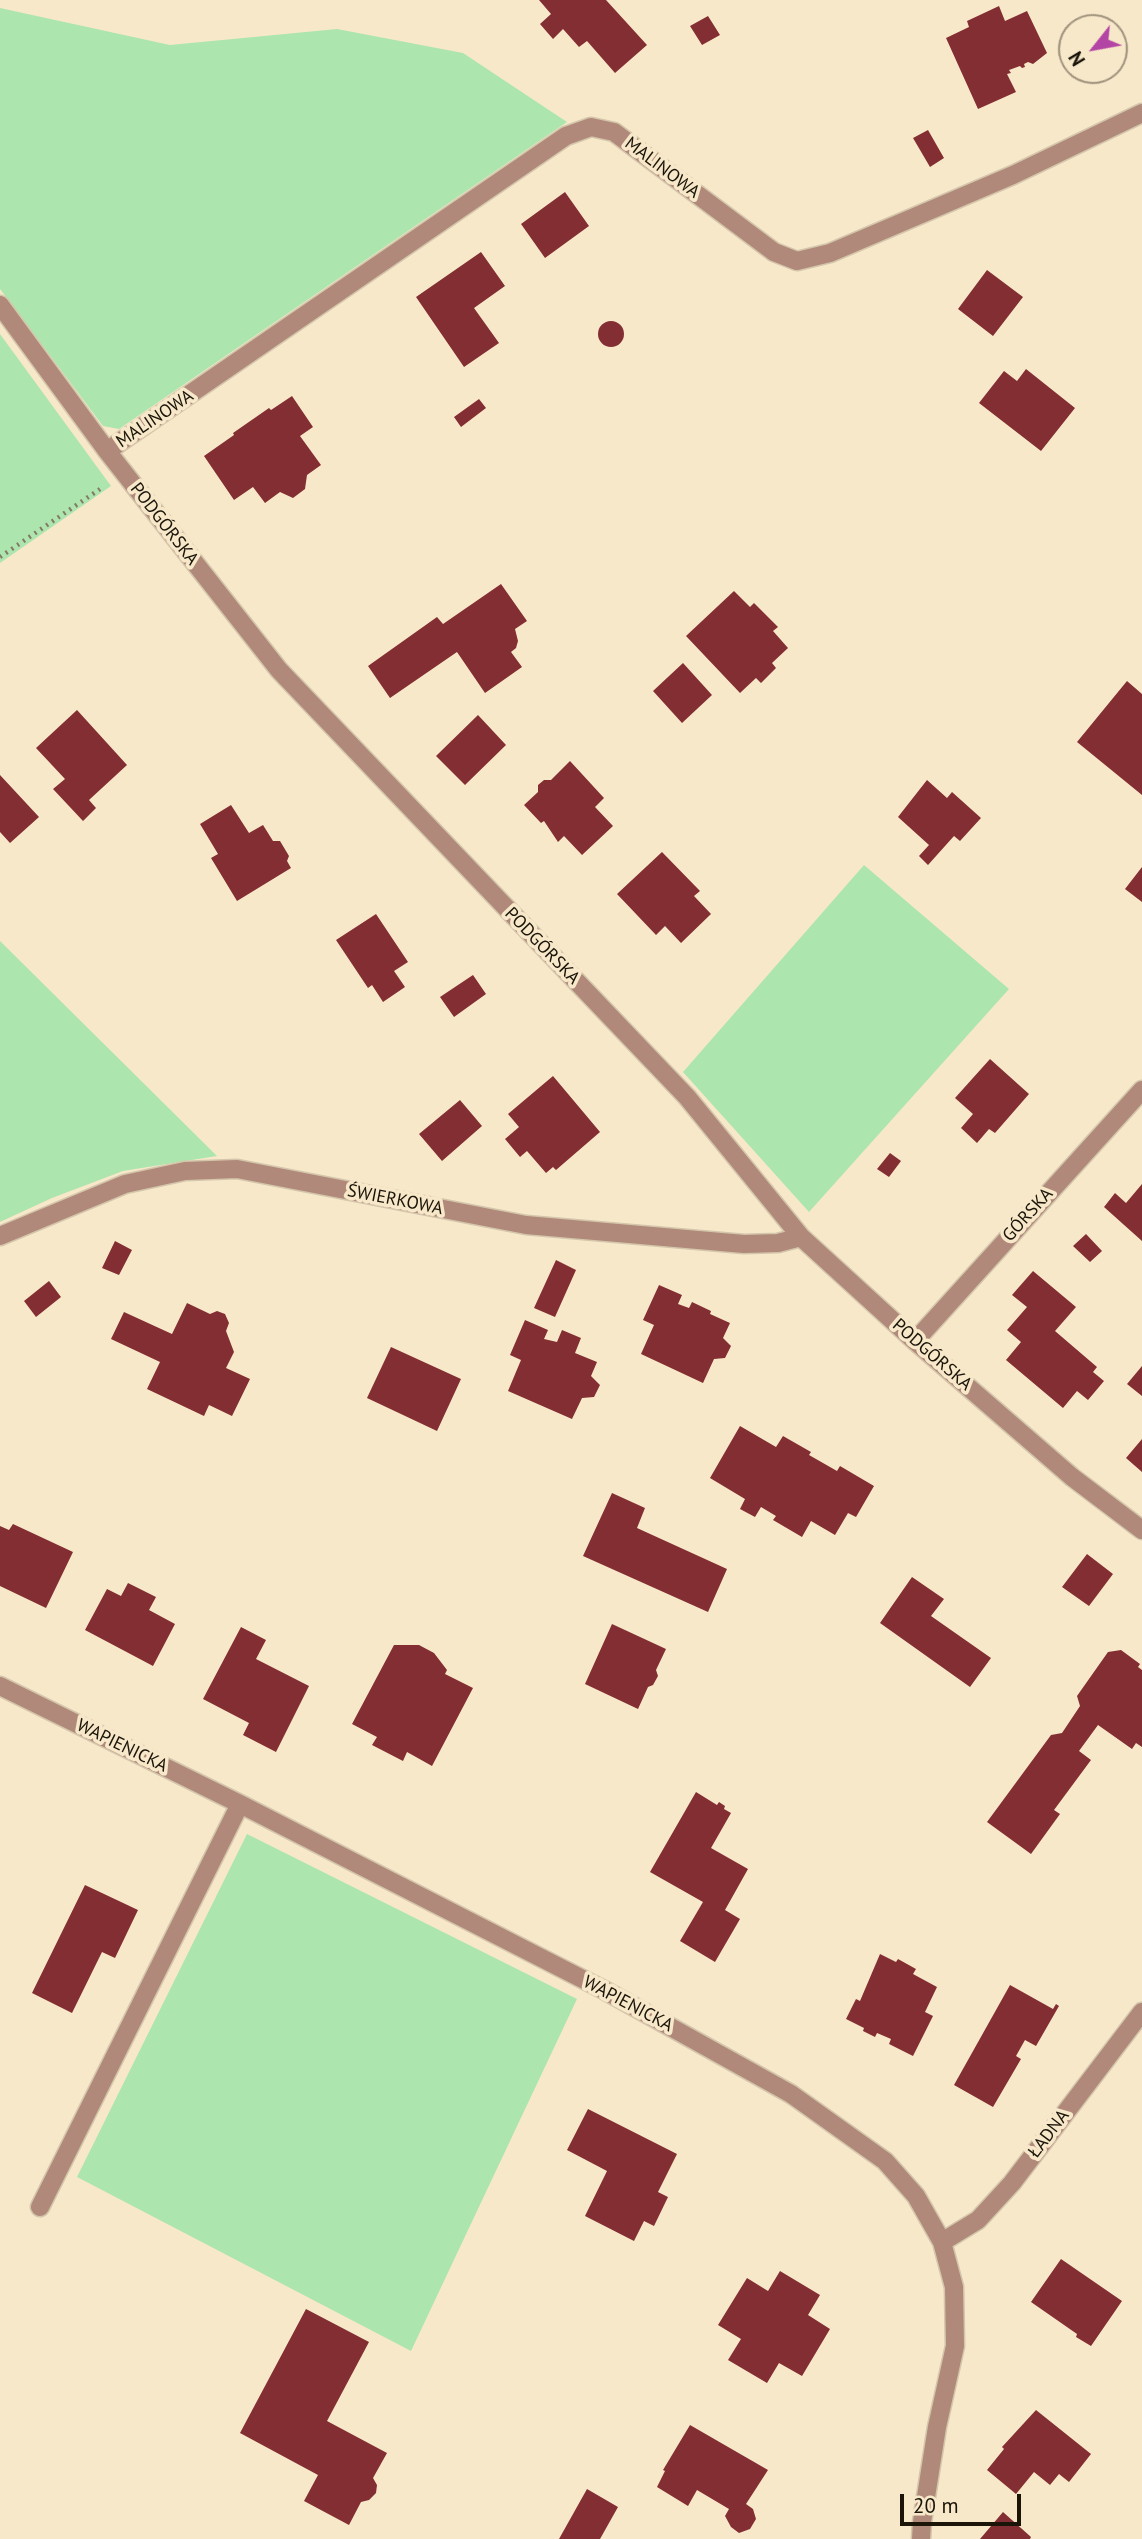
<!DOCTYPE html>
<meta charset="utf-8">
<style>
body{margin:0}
#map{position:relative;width:1142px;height:2539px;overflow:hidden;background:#f8e8ca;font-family:"PT Sans",sans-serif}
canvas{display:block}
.north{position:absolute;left:1058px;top:14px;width:70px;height:70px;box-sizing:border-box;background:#f8e8ca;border:2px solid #9f937d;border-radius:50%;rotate:239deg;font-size:19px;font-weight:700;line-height:28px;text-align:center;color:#1a1409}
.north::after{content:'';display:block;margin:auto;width:24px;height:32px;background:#b345a4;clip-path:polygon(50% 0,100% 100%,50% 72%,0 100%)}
.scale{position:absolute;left:900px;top:2494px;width:121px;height:32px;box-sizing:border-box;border:4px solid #1a1409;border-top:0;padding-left:9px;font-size:21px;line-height:24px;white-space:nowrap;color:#1a1409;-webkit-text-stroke:5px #f8e8ca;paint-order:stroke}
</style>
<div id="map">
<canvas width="1142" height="2539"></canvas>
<div class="north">N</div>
<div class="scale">20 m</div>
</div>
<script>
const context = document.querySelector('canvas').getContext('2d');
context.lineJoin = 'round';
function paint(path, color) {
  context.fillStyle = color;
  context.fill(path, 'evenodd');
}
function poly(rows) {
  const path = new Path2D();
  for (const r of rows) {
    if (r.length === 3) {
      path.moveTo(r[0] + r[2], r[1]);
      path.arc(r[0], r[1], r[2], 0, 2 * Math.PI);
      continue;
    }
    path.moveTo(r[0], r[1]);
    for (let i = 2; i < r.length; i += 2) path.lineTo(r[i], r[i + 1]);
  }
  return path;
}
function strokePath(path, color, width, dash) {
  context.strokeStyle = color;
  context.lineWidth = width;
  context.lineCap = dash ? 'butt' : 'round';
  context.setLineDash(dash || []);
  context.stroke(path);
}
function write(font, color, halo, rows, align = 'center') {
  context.font = font + ' "PT Sans",sans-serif';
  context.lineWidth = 7;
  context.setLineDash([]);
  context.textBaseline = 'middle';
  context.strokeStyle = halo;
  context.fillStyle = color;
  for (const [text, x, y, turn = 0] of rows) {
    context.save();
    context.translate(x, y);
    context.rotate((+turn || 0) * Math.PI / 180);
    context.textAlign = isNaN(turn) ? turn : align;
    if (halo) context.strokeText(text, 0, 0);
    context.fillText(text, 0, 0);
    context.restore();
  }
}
paint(poly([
 [0,8,170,45,337,29,463,53,567,122,119,429,103,426,0,289],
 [0,334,111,486,0,563],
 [864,865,1009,989,809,1212,683,1072],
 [0,941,217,1156,123,1171,52,1198,0,1222],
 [247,1834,577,1999,411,2351,77,2177]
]), '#ade5ae');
paint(poly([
 [539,0,606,0,647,45,615,73,587,41,579,47,563,29,553,39,540,24,551,14],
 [999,6,1005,21,1027,11,1047,53,1033,64,1028,62,1024,64,1025,67,1022,68,1020,66,1009,70,1011,73,1007,74,1016,92,978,109,946,38,969,27,967,21],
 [708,16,720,35,702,45,690,26],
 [928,130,944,158,930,167,913,138],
 [565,192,589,226,545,258,521,224],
 [481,252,505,286,474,308,499,343,464,367,416,297],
 [987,270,1023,297,993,336,958,309],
 [611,334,13],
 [1026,369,1075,408,1041,451,979,403,1004,371,1017,381],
 [292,396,313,427,300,436,321,465,307,475,305,489,293,498,280,492,265,503,253,487,234,500,204,456,234,435,233,433,269,408,271,410],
 [479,399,486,408,461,427,454,417],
 [501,584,527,621,515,629,518,641,516,648,511,652,522,667,485,693,457,652,390,698,368,666,437,617,443,624],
 [734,591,750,607,754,603,778,627,773,631,788,648,772,663,776,668,761,683,756,678,740,693,686,636],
 [683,663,712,695,682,723,653,691],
 [1127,681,1142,694,1142,795,1077,742],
 [77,710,127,765,89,800,96,808,83,821,53,789,65,779,36,748],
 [478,715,506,745,465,785,436,756],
 [570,761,604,798,595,807,613,826,582,855,564,836,558,842,544,821,541,823,524,805,538,792,538,785,544,780,551,780],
 [0,775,39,817,10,843,0,832],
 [927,780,947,798,952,792,981,818,960,841,954,836,928,865,919,856,929,845,898,817],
 [231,805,249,833,263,825,273,841,280,841,289,856,287,861,291,868,237,901,211,858,218,854,200,824],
 [662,852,700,891,694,896,711,914,681,943,665,926,656,935,617,894],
 [1142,867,1142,902,1125,889],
 [376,914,408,962,394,971,405,987,383,1002,372,985,368,988,336,940],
 [473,975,486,994,454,1017,440,997],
 [990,1059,1029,1094,995,1133,989,1129,977,1143,961,1128,973,1114,955,1098],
 [553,1076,600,1132,556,1170,553,1167,546,1173,527,1151,520,1157,505,1139,519,1127,508,1114],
 [460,1100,482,1126,442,1161,419,1134],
 [890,1153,901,1161,889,1177,877,1169],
 [1142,1184,1142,1241,1104,1207,1115,1193,1126,1203],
 [1086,1234,1102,1251,1090,1262,1073,1246],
 [115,1241,132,1250,119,1275,102,1268],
 [556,1260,576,1270,555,1317,534,1308],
 [1033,1271,1076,1307,1055,1331,1097,1367,1093,1372,1104,1381,1088,1400,1077,1391,1063,1408,1006,1360,1021,1342,1007,1330,1027,1307,1012,1295],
 [49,1281,61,1297,36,1317,24,1301],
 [659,1285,682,1295,678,1304,689,1308,692,1302,711,1311,710,1314,730,1323,723,1338,731,1346,725,1358,714,1359,703,1383,641,1354,654,1325,643,1320],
 [187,1303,210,1314,217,1311,225,1314,229,1323,226,1331,234,1352,226,1368,250,1379,232,1416,209,1405,204,1416,147,1389,160,1362,111,1339,124,1312,172,1334],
 [525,1320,548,1330,544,1339,557,1342,562,1330,581,1338,575,1353,597,1362,591,1376,600,1385,594,1397,582,1398,572,1419,508,1391,521,1360,510,1355],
 [391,1347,461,1379,437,1431,367,1398],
 [1142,1366,1142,1396,1127,1384],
 [740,1426,776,1447,783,1436,811,1452,809,1455,837,1471,840,1466,874,1486,856,1517,848,1513,835,1535,811,1521,802,1537,773,1520,776,1516,761,1507,755,1517,740,1509,745,1499,710,1478],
 [1142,1439,1142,1472,1126,1458],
 [612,1493,645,1508,637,1528,727,1569,708,1612,583,1556],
 [13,1524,73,1552,46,1608,0,1586,0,1526,9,1530],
 [1087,1554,1113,1574,1089,1606,1062,1587],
 [912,1577,944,1599,931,1616,991,1658,970,1687,880,1623],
 [128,1583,156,1597,149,1610,175,1624,153,1666,85,1630,107,1589,121,1596],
 [612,1624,666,1649,656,1670,658,1676,653,1685,648,1687,638,1709,585,1684],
 [241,1627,266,1640,256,1659,309,1686,276,1752,243,1735,249,1723,203,1699],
 [394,1645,419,1645,434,1653,447,1670,445,1674,473,1688,432,1766,407,1752,403,1761,372,1745,377,1737,352,1724],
 [1121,1650,1140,1664,1138,1667,1142,1670,1142,1747,1136,1743,1132,1749,1098,1725,1079,1751,1091,1760,1054,1810,1060,1814,1031,1854,987,1822,1051,1735,1062,1733,1080,1706,1077,1696,1108,1652],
 [696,1792,717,1805,719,1802,725,1806,724,1809,731,1813,711,1848,748,1869,725,1910,740,1919,715,1962,680,1941,703,1902,650,1872],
 [85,1885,138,1910,115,1958,102,1952,72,2013,32,1993],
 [880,1954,896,1962,898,1959,916,1969,913,1974,937,1987,925,2012,933,2016,913,2056,889,2044,891,2039,877,2033,875,2037,863,2031,864,2028,846,2019,856,1999,860,2001],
 [1010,1985,1053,2009,1056,2004,1059,2006,1036,2046,1025,2040,1016,2056,1021,2059,993,2107,954,2085],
 [588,2109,677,2154,658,2192,668,2197,654,2226,644,2221,634,2241,585,2216,607,2171,567,2150],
 [1061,2259,1122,2301,1091,2346,1076,2337,1077,2334,1031,2302],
 [780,2271,820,2295,808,2315,830,2329,802,2376,779,2363,767,2383,728,2360,741,2339,718,2325,747,2278,768,2291],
 [306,2309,369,2342,327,2421,387,2453,373,2478,377,2485,376,2493,369,2500,361,2502,349,2525,304,2501,318,2475,240,2433],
 [1036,2410,1091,2454,1069,2482,1059,2474,1050,2485,1034,2472,1016,2494,987,2470,1004,2449,1002,2447],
 [690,2425,768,2470,746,2504,753,2509,756,2519,750,2529,739,2533,731,2527,725,2516,729,2509,697,2490,688,2506,657,2487,665,2471,663,2470],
 [587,2489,618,2507,600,2539,559,2539],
 [1003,2512,1031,2537,1030,2539,980,2539]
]), '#832e32');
const minor = poly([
 [0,305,107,451,279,670,687,1097,801,1237,915,1341,1072,1477,1142,1530],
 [107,451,566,136,591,127,614,132,774,252,797,261,830,253,1013,175,1142,113],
 [0,1236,125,1184,185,1171,237,1169,526,1225,744,1244,778,1243,801,1237],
 [915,1341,1142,1090],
 [0,1686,240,1804,604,1990,791,2094,885,2161,916,2196,942,2242,954,2287,955,2346,937,2427,922,2522,921,2539],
 [40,2207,240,1804],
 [942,2242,978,2220,1012,2183,1142,2012]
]);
strokePath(minor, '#d4c6ab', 21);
strokePath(poly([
 [0,557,100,489]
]), '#847a65', 4.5, [2, 5]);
strokePath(minor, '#b0897a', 18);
write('18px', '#1a1409', '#f8e8ca', [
 ["MALINOWA",662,168,37],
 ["MALINOWA",155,419,-34],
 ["PODGÓRSKA",164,524,52],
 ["PODGÓRSKA",542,946,46],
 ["ŚWIERKOWA",395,1200,11],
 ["GÓRSKA",1028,1215,-48],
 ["PODGÓRSKA",932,1355,41],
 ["WAPIENICKA",122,1746,26],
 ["WAPIENICKA",628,2004,28],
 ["ŁADNA",1049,2134,-53]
]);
</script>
